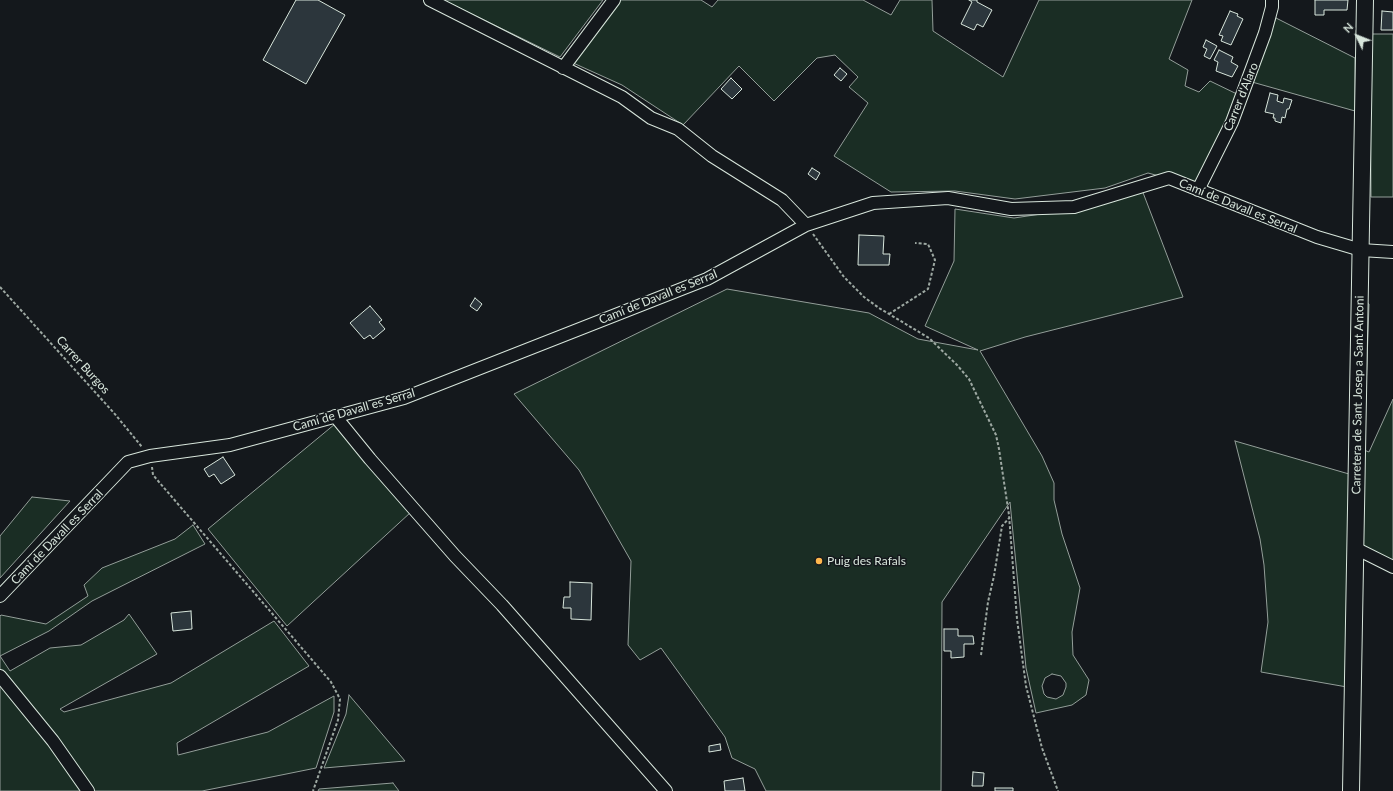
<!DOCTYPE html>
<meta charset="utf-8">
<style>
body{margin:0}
#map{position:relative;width:1393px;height:791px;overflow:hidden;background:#14181c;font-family:Lato,sans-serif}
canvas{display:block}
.north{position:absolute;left:1337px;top:16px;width:40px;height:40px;-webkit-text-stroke:3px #14181c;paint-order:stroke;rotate:313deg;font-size:11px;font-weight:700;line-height:16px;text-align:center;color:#d8e6dc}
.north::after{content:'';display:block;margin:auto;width:14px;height:18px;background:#d8e6dc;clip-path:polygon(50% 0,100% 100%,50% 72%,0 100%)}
</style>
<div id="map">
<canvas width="1393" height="791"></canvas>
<div class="north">N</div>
</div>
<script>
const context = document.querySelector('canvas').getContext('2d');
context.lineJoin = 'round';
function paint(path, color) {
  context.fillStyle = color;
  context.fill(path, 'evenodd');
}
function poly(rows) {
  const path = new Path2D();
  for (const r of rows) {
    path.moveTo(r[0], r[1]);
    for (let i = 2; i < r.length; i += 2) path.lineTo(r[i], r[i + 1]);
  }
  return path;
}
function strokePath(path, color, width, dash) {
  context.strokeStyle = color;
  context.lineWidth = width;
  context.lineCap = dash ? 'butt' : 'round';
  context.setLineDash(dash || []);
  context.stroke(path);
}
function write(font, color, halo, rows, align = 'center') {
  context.font = font + ' Lato,sans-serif';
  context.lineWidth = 3;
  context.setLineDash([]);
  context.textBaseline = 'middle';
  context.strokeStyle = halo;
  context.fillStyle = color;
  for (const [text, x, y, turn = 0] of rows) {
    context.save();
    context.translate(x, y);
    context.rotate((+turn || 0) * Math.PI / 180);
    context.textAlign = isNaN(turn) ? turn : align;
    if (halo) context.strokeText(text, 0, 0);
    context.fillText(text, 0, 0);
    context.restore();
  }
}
const green = poly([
 [443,0,603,0,560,57,443,0],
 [618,0,701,0,712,7,718,0,863,0,891,15,900,0,932,0,933,31,1003,77,1039,0,1192,0,1169,59,1188,70,1185,86,1199,92,1210,81,1239,95,1197,186,1148,173,1105,188,1015,199,955,191,891,192,834,156,868,103,849,87,858,77,835,55,817,58,774,101,739,66,683,125,622,85,571,62,618,0],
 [1276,18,1355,58,1355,111,1252,82,1276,18],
 [1370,34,1393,34,1393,197,1371,197,1370,34],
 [1142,190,1183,297,1025,337,980,351,1042,456,1054,483,1054,500,1062,534,1080,588,1072,632,1073,655,1089,680,1086,695,1072,705,1036,713,1026,668,1010,502,942,602,941,791,766,791,755,769,732,758,725,737,661,648,640,660,628,645,631,561,579,470,514,394,727,289,869,313,918,339,978,350,925,326,954,261,955,209,1014,218,1075,209,1142,190],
 [1052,674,1061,676,1066,683,1066,687,1063,695,1056,699,1047,697,1044,694,1042,686,1045,678,1052,674],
 [1364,302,1369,304,1364,450,1369,452,1393,399,1393,564,1366,550,1360,539,1364,302],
 [335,424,411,512,287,626,208,529,335,424],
 [1235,441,1349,474,1347,687,1261,672,1268,622,1264,565,1260,539,1235,441],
 [32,497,70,501,0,578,0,536,32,497],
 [193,525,205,544,92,601,49,631,0,656,10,671,50,648,81,645,124,620,129,614,157,654,60,709,64,712,171,683,274,621,309,666,177,743,178,755,268,732,334,696,334,712,316,768,202,791,0,791,0,616,1,615,46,624,88,596,84,585,102,568,175,539,193,525],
 [349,695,405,761,324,768,346,714,349,695],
 [393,783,399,791,318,791,319,789,393,783]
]);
paint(green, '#1a2d24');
strokePath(green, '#939e99', 1);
const building = poly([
 [296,0,318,0,345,15,306,84,263,60,296,0],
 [969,0,977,0,977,2,992,10,983,27,977,24,974,30,961,24,972,2,969,0],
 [1315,0,1348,0,1347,10,1324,10,1324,15,1315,15,1315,0],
 [1230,11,1238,14,1237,16,1243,19,1231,45,1221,41,1223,36,1219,35,1230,11],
 [1382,11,1393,12,1393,30,1381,30,1382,11],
 [1206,40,1217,46,1210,59,1204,56,1207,49,1203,47,1206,40],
 [1219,50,1233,57,1231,62,1238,66,1232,77,1216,71,1218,62,1214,60,1219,50],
 [840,68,847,74,841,81,834,75,840,68],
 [731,78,742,89,732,99,721,89,731,78],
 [1270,93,1278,95,1277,101,1283,103,1284,98,1292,100,1289,109,1287,109,1285,118,1282,117,1281,123,1275,121,1275,118,1273,118,1274,114,1265,112,1270,93],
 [812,168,820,173,816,180,808,174,812,168],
 [859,235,884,236,883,254,890,254,889,265,858,265,859,235],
 [475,298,482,304,477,311,470,306,475,298],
 [370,306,382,320,379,322,385,329,373,339,370,335,364,339,350,323,370,306],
 [223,457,235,475,221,484,214,474,209,477,204,469,223,457],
 [570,582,592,583,591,620,571,619,571,608,563,608,564,597,570,597,570,582],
 [191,611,192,629,173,631,171,613,191,611],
 [944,629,958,629,958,636,973,636,974,644,964,644,964,657,951,658,951,651,944,651,944,629],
 [720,744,721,750,709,752,709,746,720,744],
 [973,772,984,773,983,786,972,786,973,772],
 [743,778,745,791,725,791,724,781,743,778],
 [995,788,1013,788,1013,791,995,791,995,788]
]);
paint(building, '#2c363c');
strokePath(building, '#d8e6dc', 1);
const minor = poly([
 [430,0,622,97,651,118,678,129,712,156,782,200,806,225],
 [563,68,614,0],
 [1198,190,1232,122,1265,33,1272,7,1272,0],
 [335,416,370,459,455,556,502,605,666,791],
 [1355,548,1393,567],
 [0,596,128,462,150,456,230,445,404,398,707,279,806,225,873,203,948,198,1011,209,1074,207,1169,178,1317,237,1361,250,1393,252],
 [0,676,53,741,88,791]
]);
const major = poly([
 [1351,791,1365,0]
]);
strokePath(minor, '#d8e6dc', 14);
strokePath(major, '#d8e6dc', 18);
strokePath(poly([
 [813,234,844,277,864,297,879,308,929,338,957,365,969,379,996,435,999,449,1009,515,1017,619,1026,686,1042,748,1058,791],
 [0,287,114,413,142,447],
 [889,314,928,289,935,260,928,244,915,243],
 [152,467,153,475,331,682,340,699,338,720,313,791],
 [981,655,988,602,994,576,1002,526,1010,517]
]), '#9da8a2', 2, [3, 2]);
strokePath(minor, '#14181c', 12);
strokePath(major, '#14181c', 16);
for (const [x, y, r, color] of [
 [819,561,4,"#ffb74d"]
]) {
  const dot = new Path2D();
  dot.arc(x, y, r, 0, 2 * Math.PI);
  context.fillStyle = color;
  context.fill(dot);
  strokePath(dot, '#14181c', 1.5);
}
write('12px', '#d8e6dc', '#14181c', [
 ["Carrer d'Alaro",1241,97,-68],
 ["Camí de Davall es Serral",1238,206,22],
 ["Camí de Davall es Serral",658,297,-22],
 ["Carrer Burgos",83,365,48],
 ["Carretera de Sant Josep a Sant Antoni",1358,395,-89],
 ["Camí de Davall es Serral",354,410,-16],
 ["Camí de Davall es Serral",57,537,-46]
]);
write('12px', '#d8e6dc', '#14181c', [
 ["Puig des Rafals",827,561]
], 'left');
</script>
